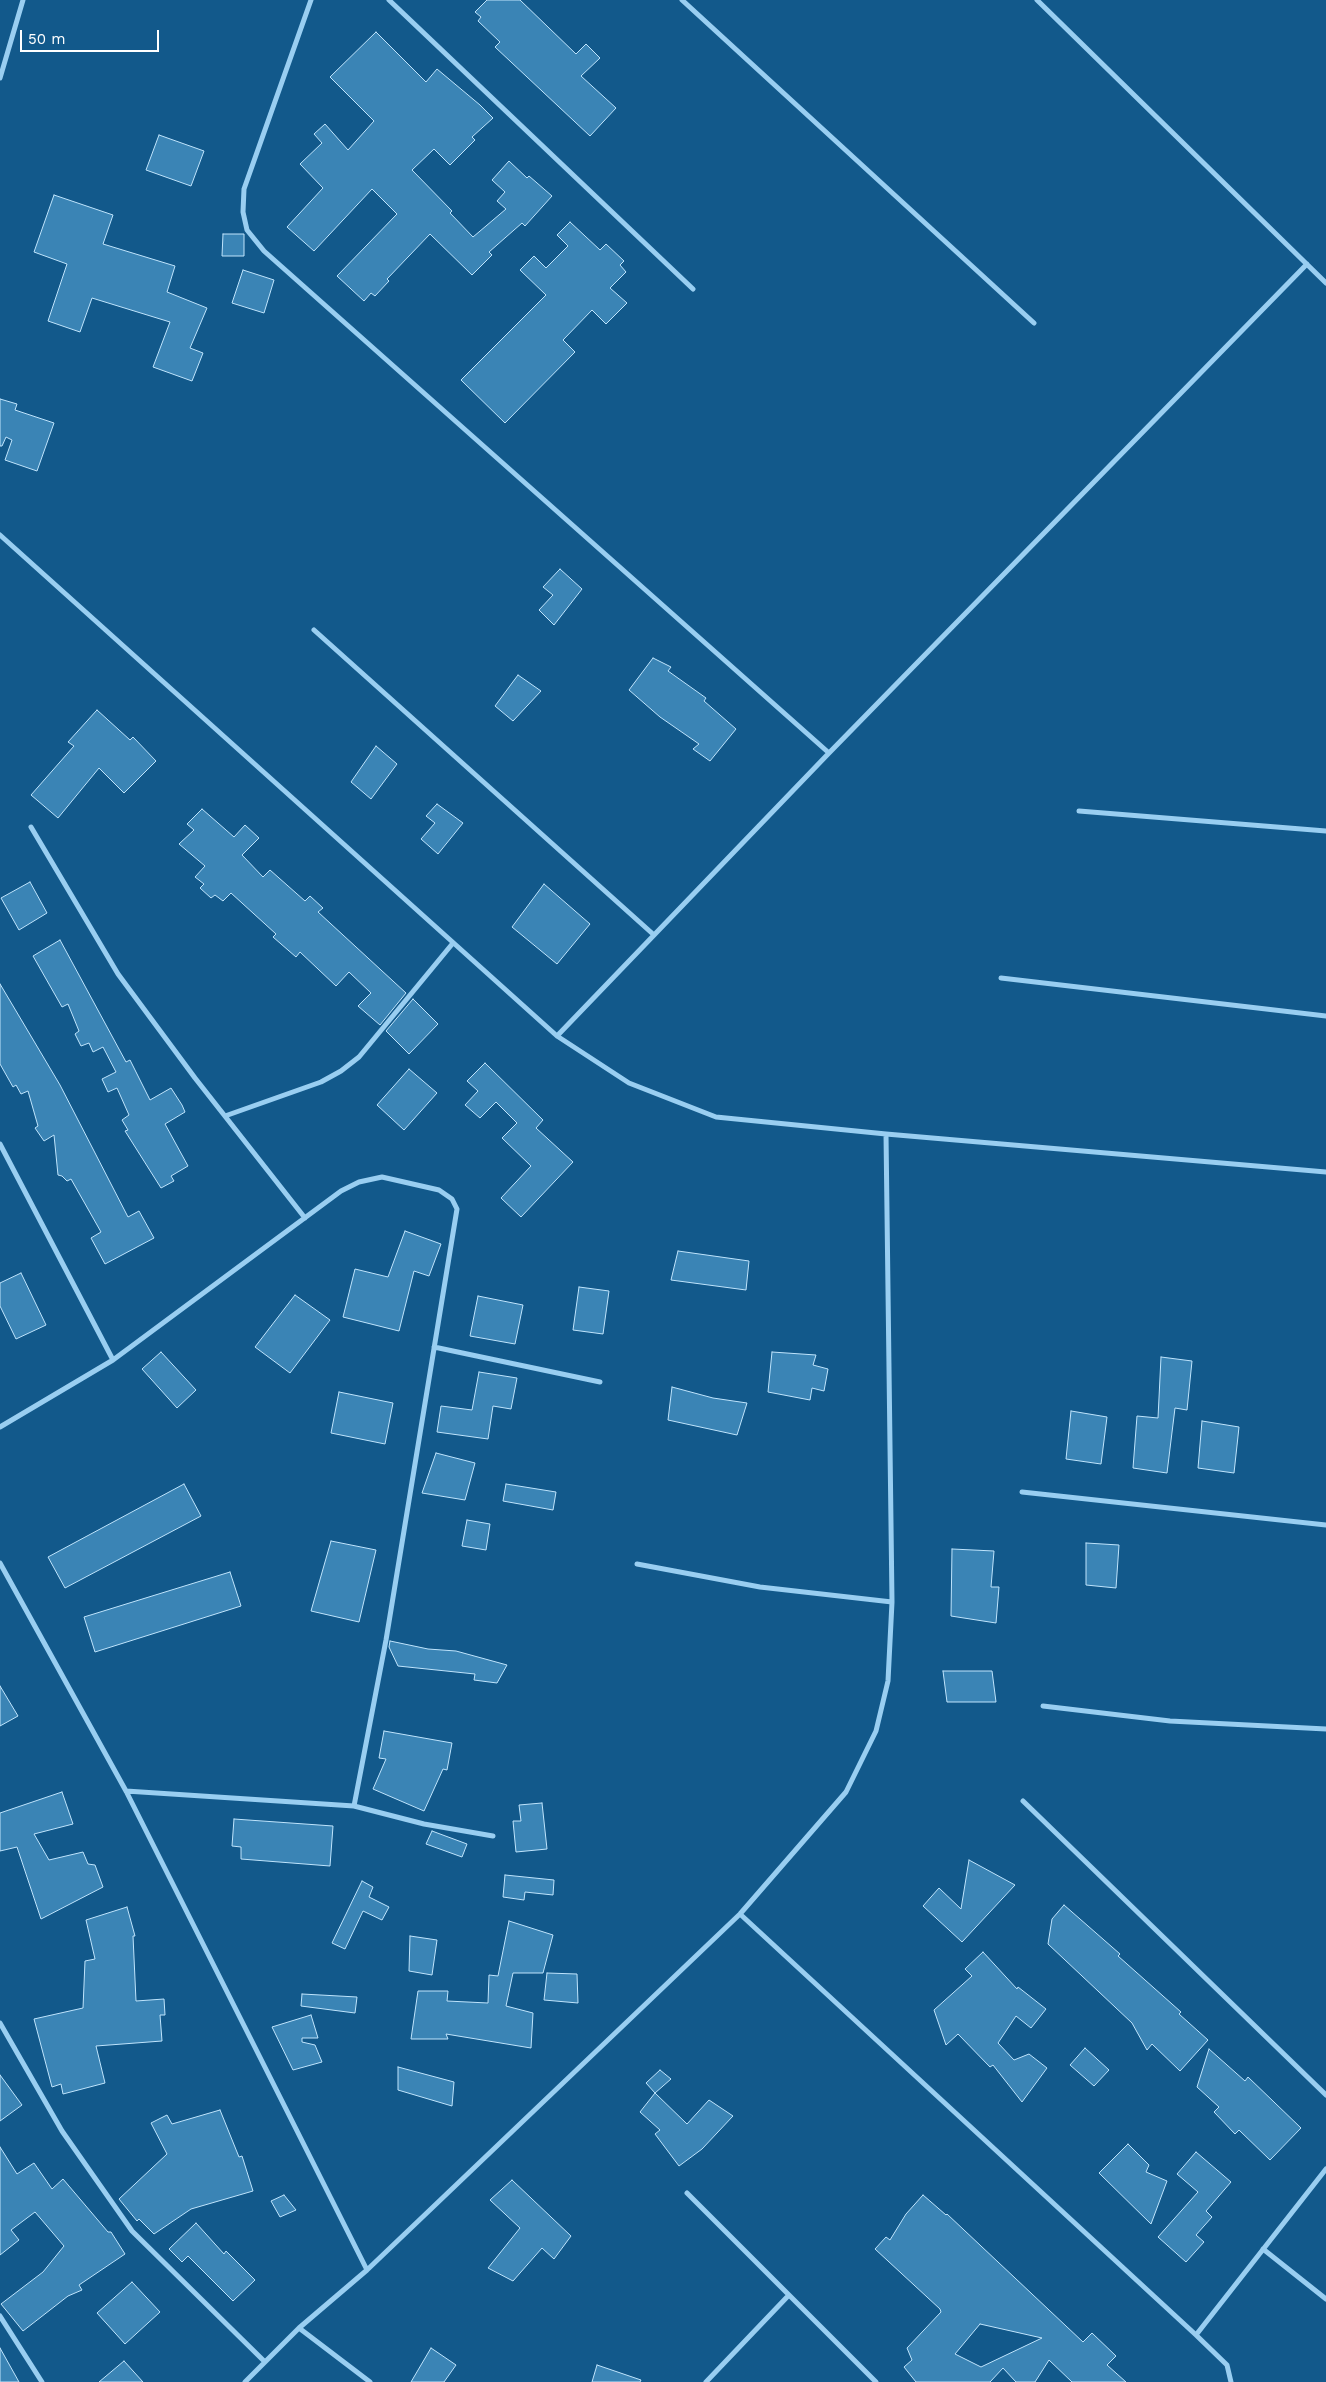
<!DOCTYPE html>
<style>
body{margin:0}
#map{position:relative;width:1326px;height:2382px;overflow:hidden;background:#12598b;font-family:"Work Sans",sans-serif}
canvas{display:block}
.scale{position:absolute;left:20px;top:30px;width:139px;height:22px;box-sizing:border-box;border:2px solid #fff;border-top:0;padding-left:6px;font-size:15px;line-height:18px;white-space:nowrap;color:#fff;-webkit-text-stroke:4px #12598b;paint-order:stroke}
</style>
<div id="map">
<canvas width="1326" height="2382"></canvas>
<div class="scale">50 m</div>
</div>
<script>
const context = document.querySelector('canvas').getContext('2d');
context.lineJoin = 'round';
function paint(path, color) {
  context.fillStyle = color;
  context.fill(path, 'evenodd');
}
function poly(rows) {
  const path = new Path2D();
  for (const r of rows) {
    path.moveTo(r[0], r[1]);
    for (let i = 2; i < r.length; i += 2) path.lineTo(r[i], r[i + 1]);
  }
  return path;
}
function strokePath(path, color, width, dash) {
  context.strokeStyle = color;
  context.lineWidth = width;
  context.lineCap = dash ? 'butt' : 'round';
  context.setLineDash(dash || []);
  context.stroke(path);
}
const building = poly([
 [487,0,520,0,576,54,586,44,600,58,581,76,616,108,590,136,495,47,500,42,478,21,481,17,475,12,487,0],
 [376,32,426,82,437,69,480,105,493,118,472,137,475,140,450,165,434,149,412,170,452,211,450,213,473,237,506,209,497,201,505,192,492,180,509,161,527,178,529,176,552,196,525,226,522,223,489,252,492,255,472,275,430,234,387,279,389,281,375,296,371,293,364,301,337,276,397,214,372,189,314,251,287,227,323,188,300,164,322,143,314,134,325,124,348,150,374,121,330,77,376,32],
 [159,135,204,151,191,186,146,170,159,135],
 [54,195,113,215,103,244,175,266,167,292,207,308,190,348,203,353,192,381,153,367,170,322,92,298,80,332,48,321,67,264,34,252,54,195],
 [570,222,600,250,606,244,624,261,620,265,626,272,610,288,627,303,606,324,592,310,563,340,575,352,505,423,461,380,546,295,520,270,534,256,546,268,568,246,557,235,570,222],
 [223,234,244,234,244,256,222,256,223,234],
 [243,270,274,280,264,313,232,303,243,270],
 [0,399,17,404,15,410,54,423,37,471,5,460,12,440,6,437,2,446,0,446,0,399],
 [560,569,582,589,554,625,539,610,553,595,543,587,560,569],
 [653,658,671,667,668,671,706,698,704,701,736,729,710,761,693,749,699,744,660,717,629,690,653,658],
 [518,675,541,691,513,721,495,706,518,675],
 [97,710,130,740,133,737,156,761,124,793,99,768,58,818,31,795,74,746,68,742,97,710],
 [376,746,397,764,371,799,351,782,376,746],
 [437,804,463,823,438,854,421,839,435,823,426,816,437,804],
 [202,809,234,837,245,825,259,838,242,855,263,877,270,870,305,901,310,896,323,908,318,912,406,993,380,1025,358,1006,371,993,349,972,336,986,300,952,296,957,273,937,276,934,231,893,223,901,215,895,211,898,200,888,204,884,195,877,205,866,179,844,194,830,187,824,202,809],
 [30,882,47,913,19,930,1,898,30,882],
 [544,884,590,924,557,964,512,927,544,884],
 [60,940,126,1062,130,1060,150,1100,171,1088,182,1105,185,1112,165,1124,188,1166,171,1176,174,1181,161,1188,125,1131,128,1130,122,1120,129,1115,117,1088,108,1092,102,1079,116,1072,103,1047,93,1052,89,1043,81,1046,75,1034,79,1031,68,1004,62,1007,33,956,60,940],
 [0,984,60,1085,128,1217,139,1211,154,1238,105,1264,91,1238,101,1232,71,1179,67,1181,62,1176,58,1175,54,1135,44,1141,35,1128,38,1126,28,1091,21,1094,16,1085,13,1087,0,1064,0,984],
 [413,999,438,1024,409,1054,386,1031,413,999],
 [485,1063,543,1120,536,1128,573,1162,521,1217,501,1198,531,1166,502,1138,517,1123,496,1102,480,1118,465,1105,478,1091,467,1081,485,1063],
 [409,1069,437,1093,404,1130,377,1105,409,1069],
 [405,1231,441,1244,429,1276,414,1271,399,1331,343,1317,355,1269,388,1277,405,1231],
 [678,1251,749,1261,746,1290,671,1280,678,1251],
 [21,1273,46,1325,16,1339,0,1306,0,1283,21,1273],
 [579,1287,609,1291,603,1334,573,1330,579,1287],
 [295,1295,330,1320,290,1373,255,1347,295,1295],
 [478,1296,523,1305,515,1344,470,1336,478,1296],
 [161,1352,196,1390,177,1408,142,1369,161,1352],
 [772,1352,816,1355,813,1365,828,1369,824,1391,812,1388,810,1400,768,1392,772,1352],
 [1161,1357,1192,1361,1187,1410,1175,1408,1167,1473,1133,1468,1137,1416,1158,1418,1161,1357],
 [479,1372,517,1378,511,1409,493,1406,488,1439,437,1432,441,1406,472,1410,479,1372],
 [672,1387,713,1398,747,1403,737,1435,668,1420,672,1387],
 [339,1392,393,1403,385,1444,331,1433,339,1392],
 [1071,1411,1107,1417,1101,1464,1066,1459,1071,1411],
 [1202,1421,1239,1427,1234,1473,1198,1468,1202,1421],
 [436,1453,475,1463,465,1500,422,1493,436,1453],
 [184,1484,201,1516,65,1588,48,1557,184,1484],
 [506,1484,556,1492,553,1510,503,1501,506,1484],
 [467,1520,490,1524,486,1550,462,1546,467,1520],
 [331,1541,376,1550,359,1622,311,1611,331,1541],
 [1086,1543,1119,1545,1116,1588,1086,1585,1086,1543],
 [952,1549,994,1551,991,1587,999,1587,996,1623,951,1616,952,1549],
 [230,1572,241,1606,95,1652,84,1617,230,1572],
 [390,1641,428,1649,456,1651,507,1665,497,1683,474,1680,475,1674,398,1666,389,1647,390,1641],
 [943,1671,992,1671,996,1702,947,1702,943,1671],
 [0,1686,18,1716,0,1726,0,1686],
 [384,1731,452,1743,447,1770,443,1769,424,1811,373,1789,386,1759,379,1758,384,1731],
 [62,1792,73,1824,34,1834,49,1860,83,1852,88,1864,95,1865,103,1887,41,1919,17,1847,0,1851,0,1813,62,1792],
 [542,1803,547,1849,516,1852,513,1821,521,1821,519,1805,542,1803],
 [234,1819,333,1826,330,1866,241,1859,241,1847,232,1846,234,1819],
 [432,1831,467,1844,462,1857,426,1844,432,1831],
 [969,1860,1015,1885,962,1942,923,1906,939,1888,961,1909,969,1860],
 [505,1875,554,1880,553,1895,525,1892,524,1900,503,1897,505,1875],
 [362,1881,373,1887,369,1897,389,1907,382,1920,363,1911,345,1949,332,1943,362,1881],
 [1064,1905,1120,1954,1118,1956,1181,2012,1179,2014,1208,2040,1180,2071,1152,2044,1147,2050,1132,2023,1048,1944,1052,1919,1064,1905],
 [127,1907,135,1936,133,1936,136,2001,164,1999,165,2015,160,2015,162,2041,96,2046,105,2083,63,2094,61,2084,52,2087,34,2019,83,2008,85,1961,95,1959,86,1920,127,1907],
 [509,1921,553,1935,543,1973,513,1973,506,2006,533,2013,531,2048,446,2034,448,2039,411,2039,418,1991,448,1991,447,2001,488,2003,489,1975,498,1976,509,1921],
 [410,1936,437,1940,432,1975,409,1971,410,1936],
 [983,1952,1017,1989,1018,1987,1046,2009,1031,2028,1016,2016,998,2043,1014,2060,1029,2054,1047,2068,1022,2102,993,2065,990,2067,958,2034,946,2045,934,2010,972,1976,965,1969,983,1952],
 [547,1973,577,1974,578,2003,544,2000,547,1973],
 [302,1994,357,1997,355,2013,301,2006,302,1994],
 [311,2015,318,2038,302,2038,302,2042,315,2045,322,2062,293,2070,272,2027,311,2015],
 [1085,2048,1109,2070,1094,2086,1070,2065,1085,2048],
 [1209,2049,1245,2081,1248,2077,1301,2128,1270,2160,1239,2130,1235,2134,1214,2112,1219,2107,1197,2087,1209,2049],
 [398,2067,454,2082,452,2106,398,2090,398,2067],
 [660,2070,671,2079,655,2093,646,2083,660,2070],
 [0,2075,22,2105,0,2121,0,2075],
 [655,2093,687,2124,709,2100,733,2116,702,2149,679,2166,655,2134,660,2130,640,2112,655,2093],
 [220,2110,239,2157,242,2156,253,2191,191,2209,154,2234,139,2219,137,2221,119,2199,167,2154,151,2123,167,2115,172,2124,220,2110],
 [1128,2144,1149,2165,1146,2172,1167,2181,1151,2224,1099,2173,1128,2144],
 [0,2147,17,2174,34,2163,52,2189,63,2179,108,2232,111,2232,125,2254,79,2285,82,2290,68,2296,23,2331,1,2304,43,2272,64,2246,35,2212,11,2230,19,2240,0,2255,0,2147],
 [1196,2152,1231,2182,1206,2211,1212,2217,1196,2235,1204,2242,1186,2262,1158,2237,1198,2192,1177,2174,1196,2152],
 [512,2180,571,2236,554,2259,542,2248,513,2281,488,2268,520,2228,490,2200,512,2180],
 [284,2195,296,2210,280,2217,271,2201,284,2195],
 [923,2195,946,2215,947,2214,1083,2342,1092,2333,1116,2356,1107,2365,1126,2382,1072,2382,1049,2360,1035,2382,1016,2382,1003,2368,990,2382,916,2382,904,2367,912,2360,907,2348,941,2312,940,2309,875,2249,886,2237,890,2240,906,2214,923,2195],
 [980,2324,1042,2338,981,2367,955,2354,980,2324],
 [196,2223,224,2254,226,2251,255,2280,233,2301,188,2256,182,2262,169,2249,196,2223],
 [132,2282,160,2312,125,2344,97,2313,132,2282],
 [0,2348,19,2382,0,2382,0,2348],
 [431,2348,456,2365,444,2382,411,2382,431,2348],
 [124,2361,143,2382,99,2382,124,2361],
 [597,2365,641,2380,640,2382,592,2382,597,2365]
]);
paint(building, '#3a84b5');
strokePath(building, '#bfe4fc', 1);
strokePath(poly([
 [311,0,244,189,243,212,247,230,264,251,829,753],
 [389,0,693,289],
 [682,0,1034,323],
 [1037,0,1326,283],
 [0,78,23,0],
 [0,535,557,1036,629,1083,716,1117,886,1134,1326,1172],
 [314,630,654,935],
 [1079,811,1326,831],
 [31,827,118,974,195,1078,305,1218],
 [1001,978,1326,1016],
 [557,1036,829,753,1307,264],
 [225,1116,321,1082,341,1071,359,1057,453,943],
 [0,1144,113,1360],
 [434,1347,600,1382],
 [0,1427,113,1360,341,1191,359,1182,382,1177,439,1190,452,1199,457,1209,386,1640,354,1806],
 [1022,1492,1326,1525],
 [0,1563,126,1791,367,2270],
 [637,1564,760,1587,892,1602],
 [1043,1706,1170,1721,1326,1729],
 [126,1791,354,1806,424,1824,493,1836],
 [1023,1801,1326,2095],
 [740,1914,1196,2335,1326,2169],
 [0,2023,62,2131,132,2231,265,2362],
 [687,2193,876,2382],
 [1263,2249,1326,2299],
 [0,2316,42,2382],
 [299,2328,370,2382],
 [1196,2335,1227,2365,1231,2382],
 [245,2382,299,2328,367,2270,740,1914,846,1792,876,1731,888,1681,892,1602,886,1134],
 [706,2382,788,2296]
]), '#99cef1', 5);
</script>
